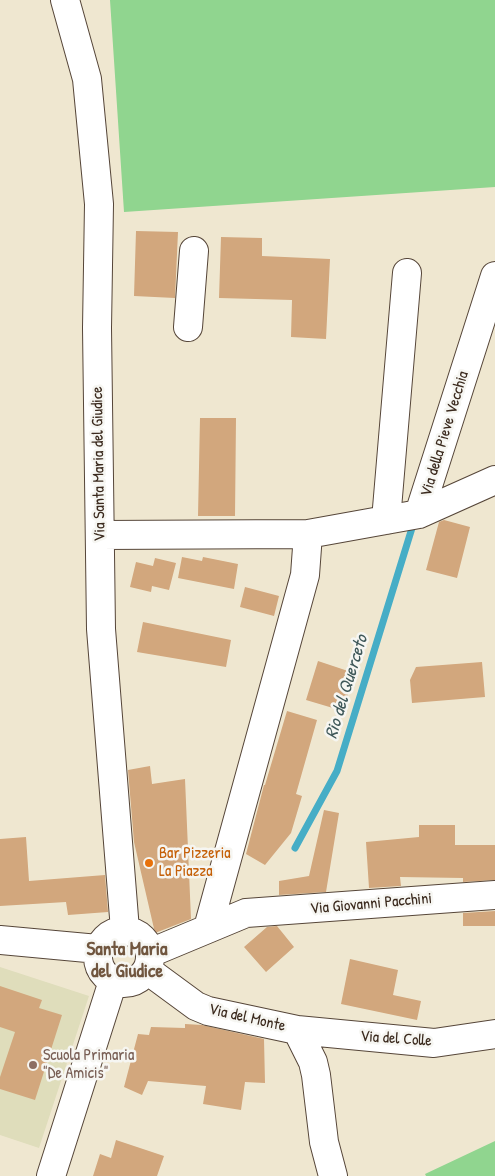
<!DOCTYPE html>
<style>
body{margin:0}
canvas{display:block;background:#efe7d0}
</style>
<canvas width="495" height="1176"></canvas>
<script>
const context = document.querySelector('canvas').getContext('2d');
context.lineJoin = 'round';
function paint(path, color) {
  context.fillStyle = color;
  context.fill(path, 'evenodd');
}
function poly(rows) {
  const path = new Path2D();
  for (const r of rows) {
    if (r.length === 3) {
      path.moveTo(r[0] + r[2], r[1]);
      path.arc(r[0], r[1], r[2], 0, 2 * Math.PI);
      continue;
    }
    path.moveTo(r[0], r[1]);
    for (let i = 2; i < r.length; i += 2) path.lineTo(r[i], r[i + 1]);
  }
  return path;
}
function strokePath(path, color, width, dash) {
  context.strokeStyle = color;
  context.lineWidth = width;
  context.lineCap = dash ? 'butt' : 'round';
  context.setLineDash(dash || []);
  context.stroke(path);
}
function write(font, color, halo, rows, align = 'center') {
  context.font = font + ' "Patrick Hand",sans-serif';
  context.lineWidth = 5;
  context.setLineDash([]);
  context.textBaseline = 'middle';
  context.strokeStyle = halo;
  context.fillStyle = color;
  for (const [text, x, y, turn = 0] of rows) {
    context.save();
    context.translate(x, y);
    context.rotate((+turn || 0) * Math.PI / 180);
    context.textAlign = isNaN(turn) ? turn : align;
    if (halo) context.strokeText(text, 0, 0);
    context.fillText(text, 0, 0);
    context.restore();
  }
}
paint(poly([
 [0,967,89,996,39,1148,0,1135]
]), '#dfddbb');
paint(poly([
 [110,0,495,0,495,187,124,212],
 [495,1141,495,1176,426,1176,425,1174]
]), '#90d58f');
strokePath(poly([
 [295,848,337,771,412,528]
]), '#46adc6', 7);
paint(poly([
 [136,231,178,232,175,298,134,296],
 [221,237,262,238,262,256,330,259,326,339,291,337,292,300,219,298],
 [200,418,236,418,235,516,198,516],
 [444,520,470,527,457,578,426,570,439,522],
 [182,557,202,561,203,557,238,564,234,589,178,578],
 [155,558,176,563,169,590,152,586,151,592,130,587,136,562,153,566],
 [245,587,279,596,274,616,240,607],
 [143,622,231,640,226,667,137,652],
 [318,661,354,673,343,711,306,700],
 [482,662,485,697,412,703,410,680,416,667],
 [287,711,317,720,296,794,302,796,291,833,265,865,246,854,264,785,265,785],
 [150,766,152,784,185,779,191,919,155,933,134,842,128,770],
 [324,810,339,813,326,892,279,895,279,881,309,876],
 [419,825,455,825,455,845,495,845,495,880,463,882,463,878,400,877,401,886,369,888,366,842,419,837],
 [26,837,29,881,105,875,108,912,68,915,66,902,0,906,0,839],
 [495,911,495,926,463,926,463,913],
 [277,926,294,947,266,972,244,947,267,927],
 [350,959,398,970,393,995,421,1001,417,1020,341,1004],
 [0,986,42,1000,39,1008,62,1015,35,1100,0,1089,0,1077,15,1032,0,1027],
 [185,1024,202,1025,264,1039,265,1083,245,1082,241,1110,203,1104,206,1086,148,1081,142,1095,124,1087,138,1034,149,1035,151,1027,185,1028],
 [116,1140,164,1156,157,1176,93,1176,100,1154,111,1158]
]), '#d2a77d');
const minor = poly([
 [65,0,87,79,99,204,97,328,101,629,125,930],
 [188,327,194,251],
 [419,514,495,276],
 [386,520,407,273],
 [100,535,308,534,419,514,495,480],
 [208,928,305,575,308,534],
 [124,957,26],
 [0,940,98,949],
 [150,953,246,913,495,895],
 [147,970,196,1006,208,1011,297,1030,434,1043,495,1034],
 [297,1030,313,1062,316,1075,324,1142,333,1176],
 [51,1176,113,981]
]);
strokePath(minor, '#564639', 30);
strokePath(minor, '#fff', 28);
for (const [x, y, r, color] of [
 [149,863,5,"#e8710a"],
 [33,1065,5,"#8d6e63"]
]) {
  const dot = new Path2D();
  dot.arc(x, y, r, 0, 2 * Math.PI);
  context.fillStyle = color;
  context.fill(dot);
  strokePath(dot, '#f6f6f2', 2);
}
write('16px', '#3b2a1e', '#f6f6f2', [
 ["Via della Pieve Vecchia",445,434,-73],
 ["Via Santa Maria del Giudice",99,464,-91],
 ["Via Giovanni Pacchini",371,904,-5],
 ["Via del Monte",247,1018,13],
 ["Via del Colle",396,1039,4]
]);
write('16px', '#c56008', '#f6f6f2', [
 ["Bar Pizzeria",159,854],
 ["La Piazza",159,872]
], 'left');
write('16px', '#785e54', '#f6f6f2', [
 ["Scuola Primaria",43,1056],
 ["\"De Amicis\"",43,1074]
], 'left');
write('italic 18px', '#3f5859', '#f6f6f2', [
 ["Rio del Querceto",347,687,-73]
]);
write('bold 19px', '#70563f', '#f6f6f2', [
 ["Santa Maria",127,950],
 ["del Giudice",127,972]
]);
</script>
